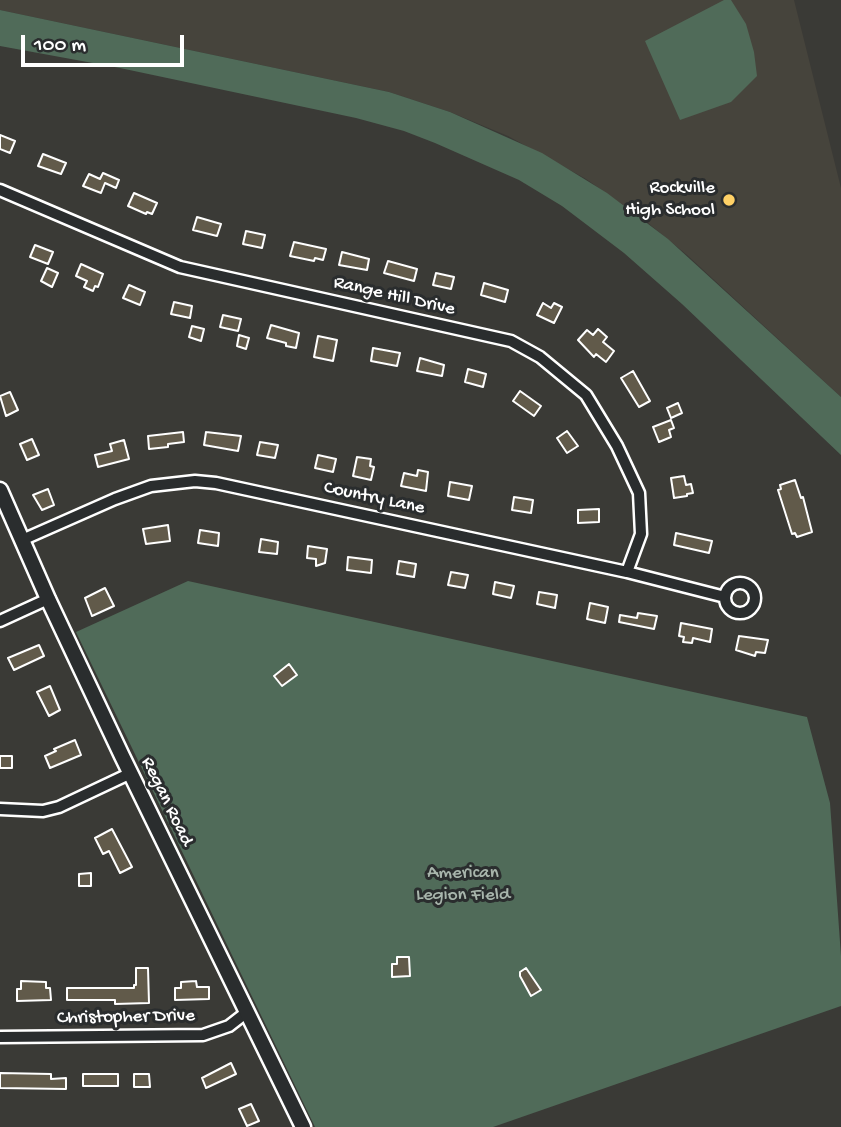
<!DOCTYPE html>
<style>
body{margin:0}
#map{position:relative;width:841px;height:1127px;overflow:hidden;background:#3a3a36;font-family:"Gochi Hand",sans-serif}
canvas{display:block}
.scale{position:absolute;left:21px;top:35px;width:163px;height:32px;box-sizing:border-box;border:4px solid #fff;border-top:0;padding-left:9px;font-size:21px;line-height:24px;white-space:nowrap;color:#fff;-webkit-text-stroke:5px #2a2d2e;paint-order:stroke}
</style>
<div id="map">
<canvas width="841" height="1127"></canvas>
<div class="scale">100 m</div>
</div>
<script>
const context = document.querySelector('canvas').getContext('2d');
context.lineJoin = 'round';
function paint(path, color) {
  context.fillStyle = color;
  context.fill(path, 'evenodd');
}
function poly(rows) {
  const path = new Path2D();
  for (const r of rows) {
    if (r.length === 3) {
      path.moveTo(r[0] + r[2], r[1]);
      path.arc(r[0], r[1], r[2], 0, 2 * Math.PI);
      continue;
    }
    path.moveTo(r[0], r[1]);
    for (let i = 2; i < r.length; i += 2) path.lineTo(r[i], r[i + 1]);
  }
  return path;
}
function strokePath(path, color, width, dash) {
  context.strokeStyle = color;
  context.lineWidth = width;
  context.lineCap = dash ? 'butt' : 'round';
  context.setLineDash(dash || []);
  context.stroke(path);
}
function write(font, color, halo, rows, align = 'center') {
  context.font = font + ' "Gochi Hand",sans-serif';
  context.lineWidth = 6;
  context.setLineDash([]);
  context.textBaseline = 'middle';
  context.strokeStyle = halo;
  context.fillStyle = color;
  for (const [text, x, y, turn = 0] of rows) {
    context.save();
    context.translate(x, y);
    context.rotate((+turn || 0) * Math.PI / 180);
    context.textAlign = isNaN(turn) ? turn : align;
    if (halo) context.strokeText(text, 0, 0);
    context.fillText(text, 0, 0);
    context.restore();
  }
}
paint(poly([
 [0,0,794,0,841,188,841,397,687,255,648,223,586,179,508,136,450,112,389,92,0,10]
]), '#46443c');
paint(poly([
 [724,0,731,0,746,24,754,52,757,76,731,102,680,120,645,41],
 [0,10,389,92,450,112,542,153,607,193,668,239,841,397,841,455,682,304,624,253,562,206,519,180,435,143,404,131,356,118,120,68,0,46],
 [188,581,807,717,830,803,841,956,841,1006,493,1127,315,1127,76,632]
]), '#506b59');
const building = poly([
 [0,135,15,141,10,153,0,149,0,135],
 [43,154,66,163,61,174,38,166,43,154],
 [103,173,119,180,116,188,105,183,101,193,83,186,89,174,100,179,103,173],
 [134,193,157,203,152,214,147,212,146,214,128,206,134,193],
 [197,217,221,224,217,236,193,230,197,217],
 [246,231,265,235,262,248,243,244,246,231],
 [294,242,326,249,323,260,315,258,314,261,290,256,294,242],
 [35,245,53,252,48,264,30,257,35,245],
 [342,252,369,259,367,270,339,265,342,252],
 [388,261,417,269,414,281,384,273,388,261],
 [81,264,103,274,98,287,95,286,93,291,84,287,87,281,76,276,81,264],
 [47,268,58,273,52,287,41,281,47,268],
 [436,273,454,277,451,289,433,285,436,273],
 [484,283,508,290,505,302,481,295,484,283],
 [129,285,145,292,140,305,123,298,129,285],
 [174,302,192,306,190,318,171,314,174,302],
 [543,303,551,308,554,303,562,307,554,323,537,315,543,303],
 [223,315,241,319,238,331,220,327,223,315],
 [271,325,299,333,296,348,286,346,286,343,267,338,271,325],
 [192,326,204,329,201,341,189,337,192,326],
 [598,329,607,337,603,342,614,351,606,362,596,354,594,357,578,340,587,330,593,335,598,329],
 [239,335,249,338,246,349,237,346,239,335],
 [318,336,337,340,333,361,314,357,318,336],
 [373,348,400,353,397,366,371,361,373,348],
 [420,358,444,365,442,376,417,371,420,358],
 [468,369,486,374,483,387,465,382,468,369],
 [633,371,650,401,639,407,621,378,633,371],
 [520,391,541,406,534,416,513,401,520,391],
 [10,392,18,410,6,416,0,396,10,392],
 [678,403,682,413,671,418,667,408,678,403],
 [671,420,674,428,669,430,671,437,659,442,653,427,671,420],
 [567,431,578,446,567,453,557,438,567,431],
 [183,432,184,442,168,444,168,447,149,449,148,436,183,432],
 [206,432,241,436,238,451,204,445,206,432],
 [32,439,39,455,27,460,20,444,32,439],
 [124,440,129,459,98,467,95,455,112,451,110,444,124,440],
 [260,442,278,445,275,458,257,455,260,442],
 [318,455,336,459,333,472,315,468,318,455],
 [357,457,371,459,370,466,374,467,371,480,353,476,357,457],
 [418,470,428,472,426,491,401,486,404,473,417,476,418,470],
 [684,476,686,485,691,484,693,493,687,494,687,496,674,498,671,478,684,476],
 [795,480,801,498,803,497,812,532,797,537,795,533,792,534,778,490,781,489,780,485,795,480],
 [450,482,472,486,469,500,448,496,450,482],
 [48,489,54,505,42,510,33,495,48,489],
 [514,497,533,500,531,513,512,510,514,497],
 [599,509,599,522,578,523,578,510,599,509],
 [168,525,170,541,146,544,143,529,168,525],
 [200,530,219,533,218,546,198,543,200,530],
 [676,533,712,541,709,553,674,545,676,533],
 [261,539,278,542,277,554,259,552,261,539],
 [308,546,327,549,325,563,316,566,316,559,307,558,308,546],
 [348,557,372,560,371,573,347,570,348,557],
 [399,561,416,564,414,577,397,574,399,561],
 [451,572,468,575,465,588,448,585,451,572],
 [495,582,514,586,511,598,493,594,495,582],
 [105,588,114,606,92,616,85,598,105,588],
 [539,592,557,595,555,608,537,604,539,592],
 [590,603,608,607,605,623,587,619,590,603],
 [638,613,657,616,654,629,619,622,620,615,637,618,638,613],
 [681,623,712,629,710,642,693,638,692,643,683,642,684,637,679,636,681,623],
 [739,636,768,640,765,653,756,652,755,656,736,650,739,636],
 [39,645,44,656,14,670,8,658,39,645],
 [289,664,297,675,282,686,274,676,289,664],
 [50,686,60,710,49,716,37,692,50,686],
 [75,740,81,755,50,768,45,756,56,751,54,749,75,740],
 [0,756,12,756,12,768,0,768,0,756],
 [112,829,132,867,120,873,109,851,103,854,95,838,112,829],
 [91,873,91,886,79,886,79,874,91,873],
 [397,957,409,957,410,976,392,977,392,964,397,964,397,957],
 [136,968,148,968,149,1003,115,1004,115,1000,67,1000,67,988,134,988,134,985,136,985,136,968],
 [526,968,541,990,531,996,520,976,520,972,526,968],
 [21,981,46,982,46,988,50,988,51,1000,17,1001,17,989,21,989,21,981],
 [196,981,197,987,209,987,209,999,175,1000,175,988,181,988,181,982,196,981],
 [231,1063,236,1074,206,1088,202,1078,231,1063],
 [0,1073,51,1074,51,1079,66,1078,66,1089,0,1088,0,1073],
 [83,1074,118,1074,118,1086,83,1086,83,1074],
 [134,1074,149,1074,150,1087,134,1087,134,1074],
 [251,1104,259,1121,247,1126,239,1109,251,1104]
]);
paint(building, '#615a4a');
strokePath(building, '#fff', 2);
const street = poly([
 [0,190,180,267,511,341,540,357,586,395,617,446,639,493,641,534,627,572],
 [22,540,115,499,151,486,195,481,216,483,627,572,725,597],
 [740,598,15],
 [0,621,48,599],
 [0,809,43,811,59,807,131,773],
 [0,1037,203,1035,229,1026,247,1012]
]);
const secondary = poly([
 [0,490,48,599,122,756,303,1127]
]);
strokePath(street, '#fff', 15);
strokePath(secondary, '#fff', 19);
strokePath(street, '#2a2d2e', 10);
strokePath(secondary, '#2a2d2e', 14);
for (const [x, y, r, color] of [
 [729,200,7,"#ffd166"]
]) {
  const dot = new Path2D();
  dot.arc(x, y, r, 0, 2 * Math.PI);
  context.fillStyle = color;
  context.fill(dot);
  strokePath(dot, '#2a2d2e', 2.5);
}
write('19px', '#fff', '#2a2d2e', [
 ["Rockville",715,189],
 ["High School",715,211]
], 'right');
write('19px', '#fff', '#2a2d2e', [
 ["Range Hill Drive",394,297,13],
 ["Country Lane",374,499,12],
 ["Regan Road",166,802,64],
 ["Christopher Drive",126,1018,-1]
]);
write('19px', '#a8b5ac', '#2a2d2e', [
 ["American",463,874],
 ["Legion Field",463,896]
]);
</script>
